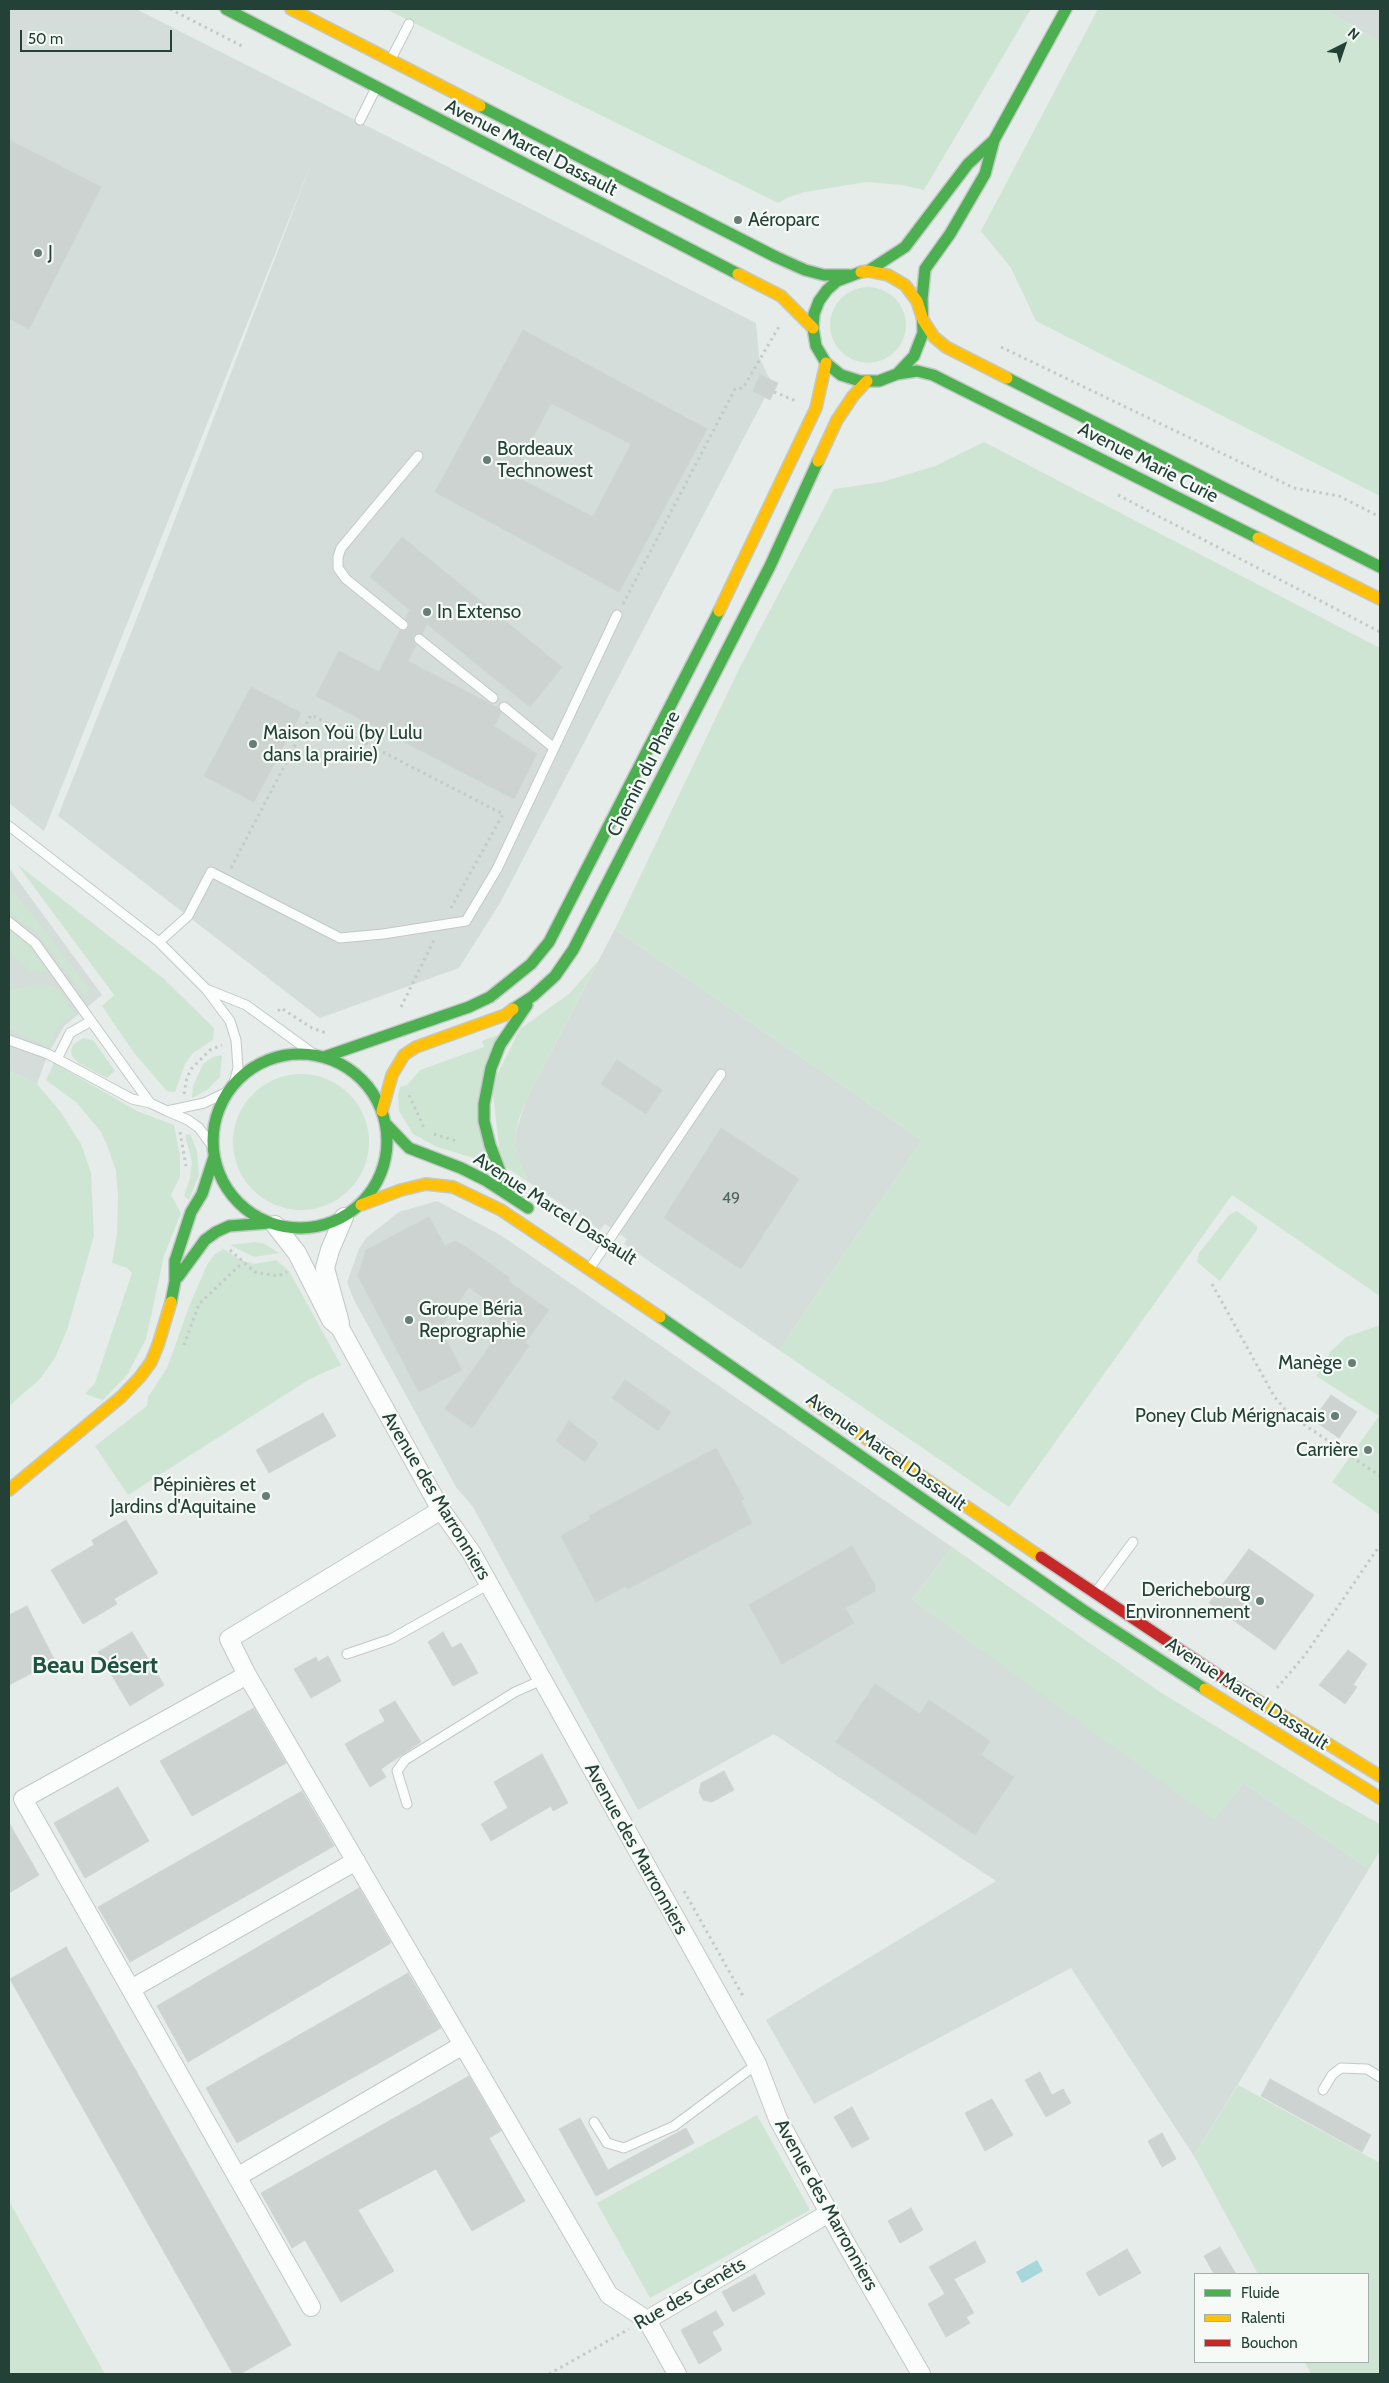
<!DOCTYPE html>
<meta charset="utf-8">
<style>
body{margin:0}
#map{position:relative;width:1389px;height:2383px;overflow:hidden;background:#e6ece9;font-family:Cabin,sans-serif}
canvas{display:block}
.frame{position:absolute;inset:0;border:10px solid #234136;pointer-events:none}
.legend{position:absolute;left:1194px;top:2273px;width:175px;height:90px;box-sizing:border-box;background:#f5faf7;border:1px solid #a1b0aa;margin:0;padding:6px 9px;list-style:none;font-size:15px;color:#234136}
.legend li{display:flex;align-items:center;gap:10px;height:25px}
.legend b{width:25px;border:1px solid #a1b0aa}
.north{position:absolute;left:1319px;top:20px;width:50px;height:50px;-webkit-text-stroke:4px #f5faf7;paint-order:stroke;rotate:41deg;font-size:14px;font-weight:700;line-height:20px;text-align:center;color:#234136}
.north::after{content:'';display:block;margin:auto;width:18px;height:22px;background:#234136;clip-path:polygon(50% 0,100% 100%,50% 72%,0 100%)}
.scale{position:absolute;left:20px;top:30px;width:152px;height:22px;box-sizing:border-box;border:2px solid #234136;border-top:0;padding-left:6px;font-size:15px;line-height:18px;white-space:nowrap;color:#234136;-webkit-text-stroke:4px #f5faf7;paint-order:stroke}
</style>
<div id="map">
<canvas width="1389" height="2383"></canvas>
<div class="frame"></div>
<ul class="legend">
<li><b style="height:6px;background:#4caf50"></b>Fluide</li>
<li><b style="height:6px;background:#ffc107"></b>Ralenti</li>
<li><b style="height:6px;background:#c62828"></b>Bouchon</li>
</ul>
<div class="north">N</div>
<div class="scale">50 m</div>
</div>
<script>
const context = document.querySelector('canvas').getContext('2d');
context.lineJoin = 'round';
function paint(path, color) {
  context.fillStyle = color;
  context.fill(path, 'evenodd');
}
function poly(rows) {
  const path = new Path2D();
  for (const r of rows) {
    if (r.length === 3) {
      path.moveTo(r[0] + r[2], r[1]);
      path.arc(r[0], r[1], r[2], 0, 2 * Math.PI);
      continue;
    }
    path.moveTo(r[0], r[1]);
    for (let i = 2; i < r.length; i += 2) path.lineTo(r[i], r[i + 1]);
  }
  return path;
}
function strokePath(path, color, width, dash) {
  context.strokeStyle = color;
  context.lineWidth = width;
  context.lineCap = dash ? 'butt' : 'round';
  context.setLineDash(dash || []);
  context.stroke(path);
}
function write(font, color, halo, rows, align = 'center') {
  context.font = font + ' Cabin,sans-serif';
  context.lineWidth = 4.5;
  context.setLineDash([]);
  context.textBaseline = 'middle';
  context.strokeStyle = halo;
  context.fillStyle = color;
  for (const [text, x, y, turn = 0] of rows) {
    context.save();
    context.translate(x, y);
    context.rotate((+turn || 0) * Math.PI / 180);
    context.textAlign = isNaN(turn) ? turn : align;
    if (halo) context.strokeText(text, 0, 0);
    context.fillText(text, 0, 0);
    context.restore();
  }
}
paint(poly([
 [9,9,136,9,756,323,759,357,772,384,500,903,459,968,320,1018,58,816,139,613,313,159,44,831,9,803],
 [1324,9,1380,9,1380,42],
 [9,868,102,995,64,1026,48,1054,37,1084,9,1071],
 [615,929,922,1140,779,1350,624,1244,627,1239,605,1224,600,1230,528,1182,517,1156,515,1135,526,1100],
 [437,1201,502,1236,952,1547,912,1599,1214,1819,1244,1783,1369,1869,1194,2156,1071,1968,814,2104,766,2020,996,1881,774,1734,638,1810,473,1507,456,1487,354,1300,347,1282,359,1249,366,1238,399,1212]
]), '#d4ddd9');
paint(poly([
 [386,9,1031,9,924,190,902,185,866,182,805,192,789,197,778,203],
 [1098,9,1324,9,1380,42,1380,496,1036,321,1011,268,981,231],
 [868,325,38],
 [984,442,1380,648,1380,1296,1232,1195,1009,1507,779,1350,922,1140,615,929,740,667,834,489,882,482,935,466],
 [17,864,163,978,214,1028,213,1040,193,1053,185,1064,175,1092,167,1091,134,1053,102,1006,114,995],
 [9,885,91,991,85,996,36,932,9,912],
 [9,930,30,946,49,971,31,971,9,953],
 [598,961,526,1100,519,1119,515,1135,517,1156,528,1182,501,1164,492,1085,520,1029,569,994],
 [40,984,54,987,61,993,75,1014,59,1025,49,1048,9,1028,9,990],
 [498,1035,484,1158,481,1160,437,1147,413,1134,399,1111,398,1095,400,1087,407,1085,420,1070,484,1047,482,1041],
 [83,1038,93,1040,115,1071,107,1078,78,1063,72,1056,71,1050,73,1045],
 [222,1055,220,1077,207,1090,192,1098,193,1086,203,1064,213,1057],
 [54,1063,137,1111,174,1125,180,1156,180,1177,171,1195,181,1213,164,1256,146,1339,127,1375,103,1400,85,1394,95,1383,132,1273,127,1268,112,1263,117,1234,118,1196,116,1171,107,1145,101,1132,77,1103,46,1080],
 [9,1071,37,1084,60,1111,81,1144,91,1173,94,1236,67,1330,55,1358,40,1379,9,1406],
 [301,1142,68],
 [190,1134,197,1151,199,1175,189,1200,184,1196,190,1178,192,1162,185,1135],
 [1237,1211,1257,1226,1257,1230,1220,1281,1197,1262,1199,1253,1230,1214],
 [256,1242,265,1244,279,1253,254,1257,230,1245],
 [223,1249,243,1261,254,1264,276,1260,289,1271,341,1365,310,1379,128,1495,95,1446,147,1406,148,1397,167,1368,190,1304,207,1265,215,1254],
 [1380,1325,1380,1515,1332,1482,1379,1416,1316,1376,1331,1351,1346,1337],
 [952,1547,1160,1692,1328,1795,1380,1824,1380,1851,1369,1869,1244,1783,1214,1820,912,1599],
 [1238,2085,1380,2163,1380,2374,1311,2374,1305,2362,1368,2362,1368,2274,1258,2274,1194,2156],
 [757,2115,810,2210,650,2298,597,2203],
 [9,2201,105,2374,106,2374,9,2374]
]), '#cfe5d4');
paint(poly([
 [1037,2260,1043,2271,1022,2283,1016,2272]
]), '#a6d7da');
const building = poly([
 [9,140,101,187,29,329,9,318,9,140],
 [523,330,707,429,619,592,435,492,523,330],
 [551,403,631,444,593,517,513,475,551,403],
 [760,375,778,383,770,400,753,391,760,375],
 [402,537,562,667,530,707,427,624,422,634,416,633,413,638,416,645,408,661,498,708,501,713,494,726,537,754,514,799,316,696,339,651,379,672,400,630,405,631,408,629,409,623,405,619,410,610,370,577,402,537],
 [251,687,301,713,254,802,204,776,251,687],
 [617,1060,662,1090,646,1114,601,1084,617,1060],
 [721,1128,799,1179,741,1269,664,1218,721,1128],
 [429,1217,445,1246,455,1241,466,1247,510,1278,508,1281,549,1310,525,1343,529,1346,472,1428,445,1409,497,1336,490,1330,489,1302,469,1287,440,1328,462,1370,419,1392,358,1276,366,1250,429,1217],
 [625,1380,671,1412,658,1431,612,1398,625,1380],
 [1331,1395,1357,1412,1339,1438,1313,1420,1331,1395],
 [323,1413,336,1436,269,1473,256,1450,323,1413],
 [569,1421,598,1443,585,1462,556,1441,569,1421],
 [716,1448,744,1499,741,1501,752,1523,628,1589,626,1586,596,1602,561,1536,591,1519,589,1516,716,1448],
 [126,1520,158,1573,114,1599,117,1604,83,1624,51,1570,94,1545,92,1540,126,1520],
 [852,1546,875,1585,875,1591,845,1608,854,1623,782,1664,749,1605,852,1546],
 [1249,1549,1314,1595,1275,1650,1209,1603,1249,1549],
 [27,1606,55,1661,9,1685,9,1615,27,1606],
 [132,1632,164,1685,130,1706,98,1652,132,1632],
 [443,1632,452,1648,461,1643,478,1673,453,1686,428,1642,443,1632],
 [1348,1650,1367,1664,1353,1685,1357,1687,1345,1704,1319,1685,1348,1650],
 [328,1656,341,1681,311,1698,294,1669,316,1657,318,1662,328,1656],
 [875,1684,920,1714,929,1700,990,1741,981,1755,1014,1777,975,1835,836,1742,875,1684],
 [395,1701,421,1742,381,1769,386,1777,370,1787,345,1744,385,1721,379,1710,395,1701],
 [254,1708,286,1763,192,1816,160,1761,254,1708],
 [542,1754,568,1803,553,1811,551,1806,491,1841,481,1824,508,1808,494,1782,542,1754],
 [724,1771,734,1790,712,1802,703,1800,699,1792,701,1783,724,1771],
 [118,1787,149,1841,85,1878,54,1823,118,1787],
 [302,1791,334,1846,130,1962,98,1907,302,1791],
 [9,1823,39,1875,9,1893,9,1823],
 [359,1888,391,1943,188,2062,157,2006,359,1888],
 [66,1947,291,2345,240,2374,233,2374,10,1979,66,1947],
 [408,1973,441,2028,237,2143,206,2088,408,1973],
 [1040,2072,1052,2095,1063,2089,1071,2103,1046,2117,1025,2080,1040,2072],
 [469,2076,501,2131,489,2138,525,2201,472,2231,436,2169,358,2210,394,2271,341,2302,305,2240,292,2248,261,2193,469,2076],
 [1270,2079,1371,2135,1362,2152,1261,2096,1270,2079],
 [992,2099,1013,2135,985,2151,965,2113,992,2099],
 [852,2107,869,2139,852,2148,834,2117,852,2107],
 [580,2118,608,2170,686,2128,694,2143,596,2196,559,2129,580,2118],
 [1162,2133,1176,2159,1162,2167,1148,2141,1162,2133],
 [911,2208,923,2230,900,2243,888,2221,911,2208],
 [975,2241,986,2262,954,2279,974,2313,966,2317,970,2323,946,2337,928,2304,945,2294,929,2267,975,2241],
 [1220,2247,1236,2274,1214,2274,1204,2256,1220,2247],
 [1127,2249,1141,2273,1099,2296,1086,2273,1127,2249],
 [755,2274,765,2294,733,2312,722,2292,755,2274],
 [716,2311,724,2325,712,2332,722,2350,699,2364,681,2330,716,2311]
]);
paint(building, '#cdd3d0');
strokePath(building, '#cfd5d2', 1);
const lane = poly([
 [392,57,409,24],
 [360,120,376,88],
 [403,625,346,579,338,568,338,557,341,548,418,456],
 [419,639,493,698],
 [504,707,554,748],
 [9,826,159,942,206,989],
 [9,922,35,943,150,1103],
 [159,942,188,916,211,872,340,938,383,934,466,921,497,869,617,615],
 [9,1040,48,1054,132,1099,150,1103,167,1111],
 [57,1059,70,1033,91,1021],
 [234,1083,238,1068,236,1040,230,1021,206,989,246,1005,315,1055],
 [213,1147,199,1128,188,1120,167,1111,204,1103,227,1092],
 [590,1268,721,1074],
 [1096,1592,1133,1542],
 [347,1654,391,1639,489,1584],
 [407,1804,397,1771,405,1760,515,1692,542,1680],
 [1323,2090,1332,2075,1341,2068,1367,2069,1380,2077],
 [594,2122,607,2143,624,2148,674,2126,757,2064]
]);
const street = poly([
 [275,1225,297,1253,331,1320,340,1328,441,1510,471,1552,757,2064,778,2119,845,2242,921,2374],
 [340,1323,325,1268,330,1250,344,1217],
 [441,1510,229,1639,247,1675,609,2295,647,2320,677,2374],
 [247,1675,23,1799,311,2307],
 [131,1989,356,1861],
 [237,2177,463,2045],
 [647,2320,829,2213]
]);
const fast = poly([
 [226,9,738,274],
 [480,106,776,257,805,270,824,275,849,275],
 [868,271,905,247,968,164,994,140],
 [861,272,837,281,827,290,819,301,814,314,813,328,816,346,826,363,841,375,860,381,879,381,897,374,914,356,923,333,922,299,925,269,950,234,985,174,994,140,1066,9],
 [897,374,917,371,933,375,1258,538],
 [1007,378,1380,567],
 [513,1009,533,996,555,976,573,950,770,566,818,461],
 [300,1141,87],
 [324,1057,469,1007,490,997,531,964,549,942,719,611],
 [386,1124,409,1148,461,1168,485,1180,528,1208],
 [509,1195,490,1145,484,1121,484,1104,491,1068,500,1045,527,1005],
 [178,1277,205,1240,216,1232,229,1226,269,1223],
 [171,1302,175,1281,175,1261,191,1212,202,1194,214,1157],
 [660,1317,1083,1610,1205,1689]
]);
const slow = poly([
 [291,9,480,106],
 [861,272,868,271,888,275,905,285,917,301,923,320,934,337,946,347,1007,378],
 [738,274,781,296,813,328],
 [818,461,837,420,853,396,867,381],
 [1258,538,1380,599],
 [719,611,816,408,826,363],
 [382,1111,392,1075,404,1055,416,1047,505,1015,513,1009],
 [361,1205,401,1190,426,1184,453,1187,501,1210,660,1317],
 [815,1404,1041,1557],
 [9,1490,121,1397,140,1377,151,1362,158,1345,171,1302],
 [1205,1689,1380,1798],
 [1239,1689,1380,1776]
]);
const jam = poly([
 [1041,1557,1239,1689]
]);
strokePath(lane, '#c3c9c6', 11);
strokePath(street, '#c3c9c6', 20);
strokePath(fast, '#c2c9c6', 14);
strokePath(slow, '#c2c9c6', 14);
strokePath(jam, '#c2c9c6', 14);
strokePath(poly([
 [170,9,242,46],
 [1001,347,1294,488,1339,496,1380,517],
 [774,392,796,401],
 [1118,495,1380,632],
 [623,604,735,389,743,388,780,325],
 [231,868,311,715,503,814,451,908],
 [401,1007,434,940],
 [278,1011,281,1008,312,1028,326,1033],
 [184,1094,187,1077,192,1068,210,1050,222,1045],
 [409,1095,425,1130],
 [180,1132,186,1166],
 [434,1134,456,1141],
 [230,1250,255,1272,278,1276,287,1272],
 [1212,1284,1274,1396,1290,1415,1380,1476],
 [184,1345,199,1304,243,1262],
 [1277,1688,1305,1655,1380,1545],
 [684,1891,743,1996],
 [549,2374,629,2329]
]), '#c2cbc7', 3, [2.5, 4]);
strokePath(lane, '#fbfcfc', 9);
strokePath(street, '#fbfcfc', 18);
strokePath(fast, '#4caf50', 11);
strokePath(slow, '#ffc107', 11);
strokePath(jam, '#c62828', 11);
for (const [x, y, r, color] of [
 [738,220,5,"#677d75"],
 [38,253,5,"#677d75"],
 [487,460,5,"#677d75"],
 [427,612,5,"#677d75"],
 [253,744,5,"#677d75"],
 [409,1320,5,"#677d75"],
 [1352,1363,5,"#677d75"],
 [1335,1416,5,"#677d75"],
 [1368,1450,5,"#677d75"],
 [266,1496,5,"#677d75"],
 [1260,1601,5,"#677d75"]
]) {
  const dot = new Path2D();
  dot.arc(x, y, r, 0, 2 * Math.PI);
  context.fillStyle = color;
  context.fill(dot);
  strokePath(dot, '#f5faf7', 2);
}
write('16px', '#4e665d', null, [
 ["49",731,1198]
]);
write('19px', '#234136', '#f5faf7', [
 ["Avenue Marcel Dassault",531,148,27],
 ["Avenue Marie Curie",1148,463,27],
 ["Chemin du Phare",644,774,-63],
 ["Avenue Marcel Dassault",555,1209,33],
 ["Avenue Marcel Dassault",886,1452,35],
 ["Avenue des Marronniers",436,1496,59],
 ["Avenue Marcel Dassault",1247,1694,33],
 ["Avenue des Marronniers",636,1849,61],
 ["Avenue des Marronniers",826,2205,61],
 ["Rue des Genêts",690,2294,-30]
]);
write('19px', '#234136', '#f5faf7', [
 ["Aéroparc",748,220],
 ["J",48,253],
 ["Bordeaux",497,449],
 ["Technowest",497,471],
 ["In Extenso",437,612],
 ["Maison Yoü (by Lulu",263,733],
 ["dans la prairie)",263,755],
 ["Groupe Béria",419,1309],
 ["Reprographie",419,1331],
 ["Manège",1342,1363,"right"],
 ["Poney Club Mérignacais",1325,1416,"right"],
 ["Carrière",1358,1450,"right"],
 ["Pépinières et",256,1485,"right"],
 ["Jardins d'Aquitaine",256,1507,"right"],
 ["Derichebourg",1250,1590,"right"],
 ["Environnement",1250,1612,"right"]
], 'left');
write('bold 24px', '#1e5342', '#f5faf7', [
 ["Beau Désert",95,1666]
]);
</script>
